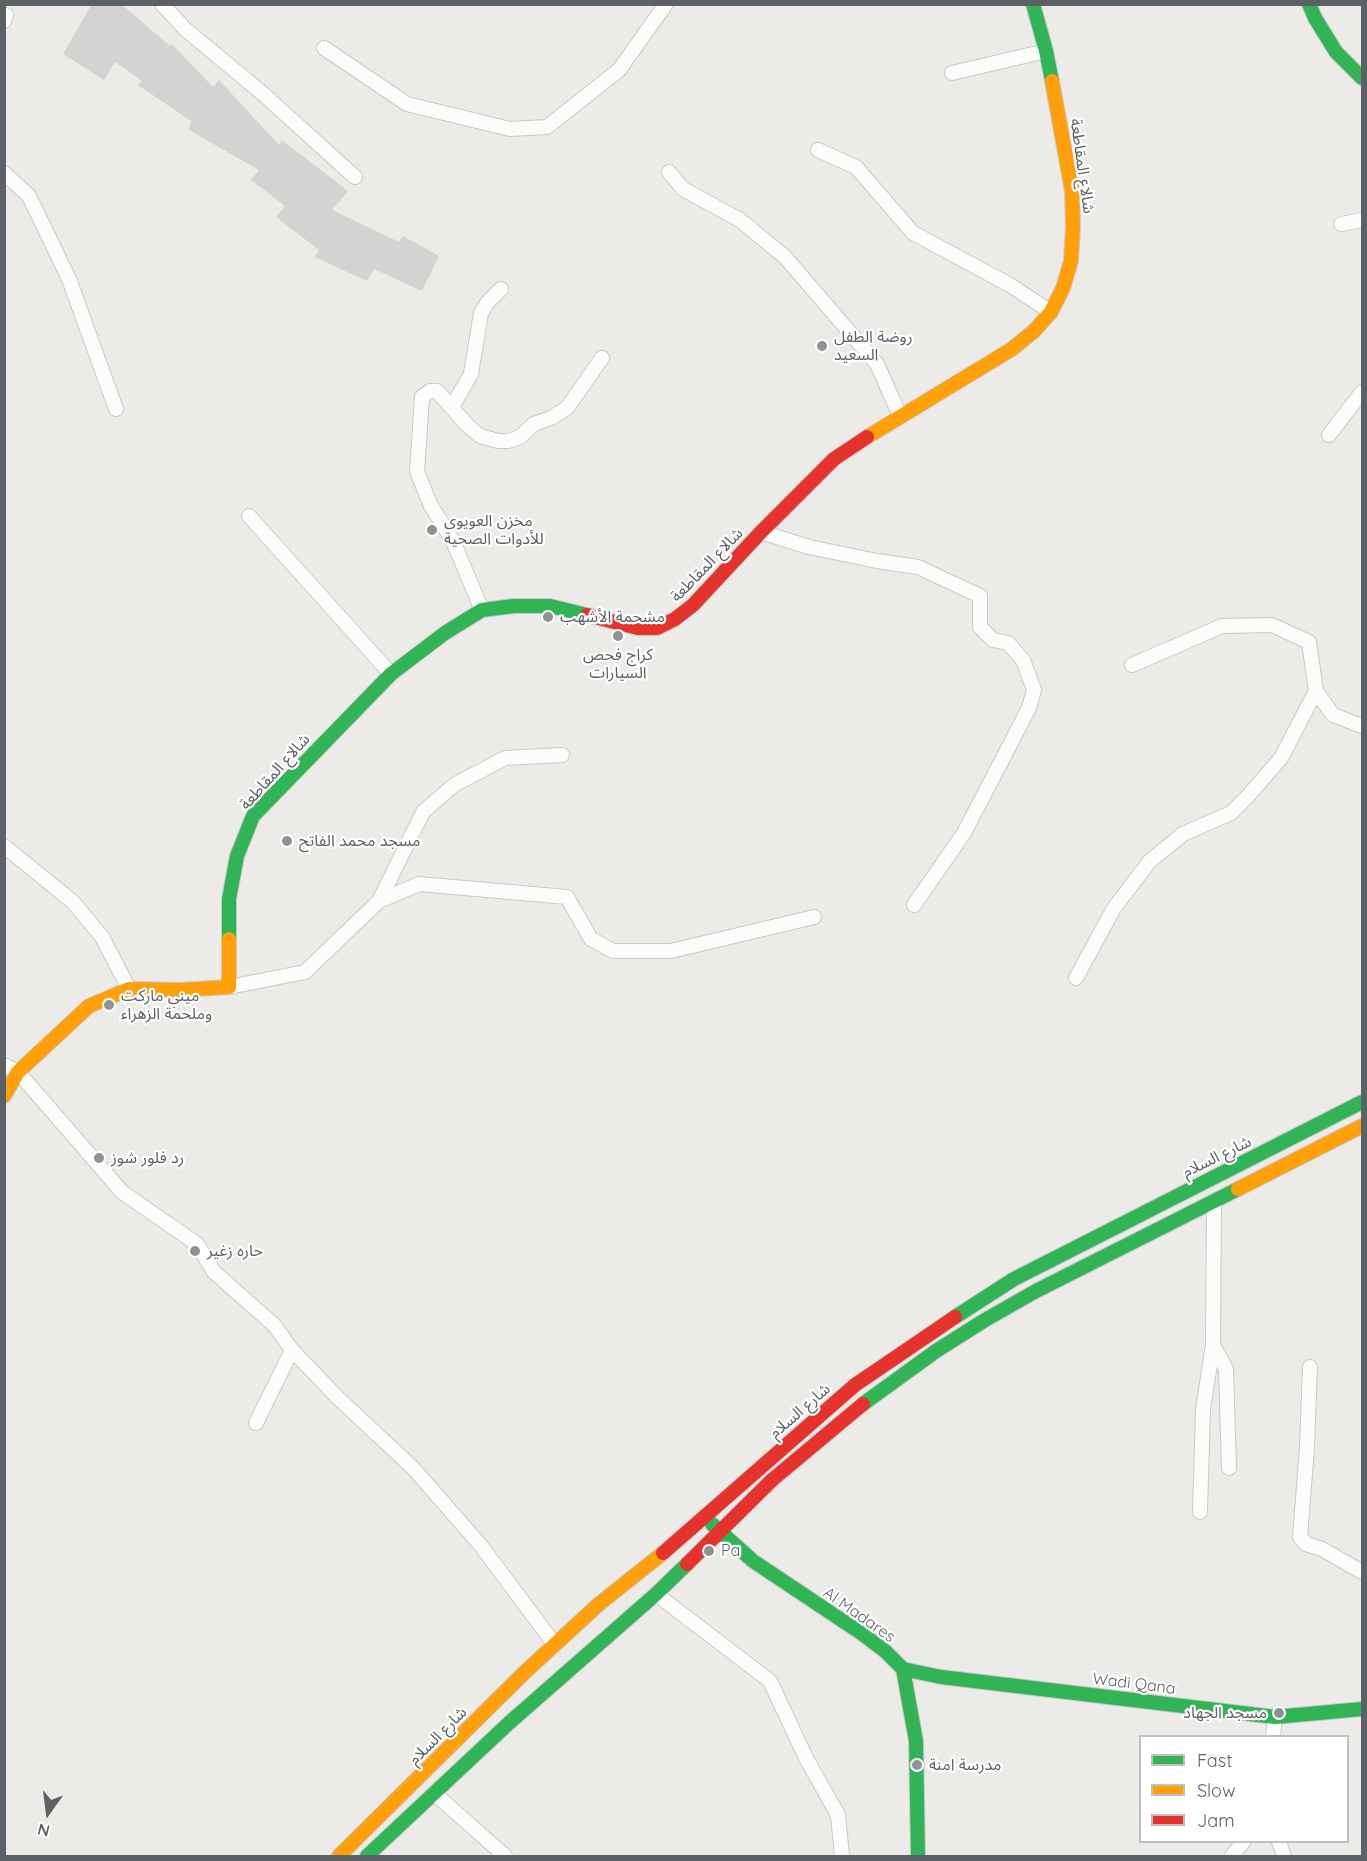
<!DOCTYPE html>
<meta charset="utf-8">
<style>
body{margin:0}
#map{position:relative;width:1367px;height:1861px;overflow:hidden;background:#edebe7;font-family:Quicksand,sans-serif}
canvas{display:block}
.frame{position:absolute;inset:0;border:6px solid #5c6166;pointer-events:none}
.legend{position:absolute;left:1139px;top:1735px;width:210px;height:108px;box-sizing:border-box;background:#fff;border:2px solid #bec0c2;margin:0;padding:8px 10px;list-style:none;font-size:18px;color:#5c6166}
.legend li{display:flex;align-items:center;gap:12px;height:30px}
.legend b{width:30px;border:2px solid #bec0c2}
.north{position:absolute;left:18px;top:1783px;width:60px;height:60px;-webkit-text-stroke:4px #fff;paint-order:stroke;rotate:194deg;font-size:16px;font-weight:700;line-height:24px;text-align:center;color:#5c6166}
.north::after{content:'';display:block;margin:auto;width:21px;height:27px;background:#5c6166;clip-path:polygon(50% 0,100% 100%,50% 72%,0 100%)}
</style>
<div id="map">
<canvas width="1367" height="1861"></canvas>
<div class="frame"></div>
<ul class="legend">
<li><b style="height:8px;background:#30b455"></b>Fast</li>
<li><b style="height:8px;background:#ff9f0a"></b>Slow</li>
<li><b style="height:8px;background:#e5322d"></b>Jam</li>
</ul>
<div class="north">N</div>
</div>
<script>
const context = document.querySelector('canvas').getContext('2d');
context.lineJoin = 'round';
function paint(path, color) {
  context.fillStyle = color;
  context.fill(path, 'evenodd');
}
function poly(rows) {
  const path = new Path2D();
  for (const r of rows) {
    path.moveTo(r[0], r[1]);
    for (let i = 2; i < r.length; i += 2) path.lineTo(r[i], r[i + 1]);
  }
  return path;
}
function strokePath(path, color, width, dash) {
  context.strokeStyle = color;
  context.lineWidth = width;
  context.lineCap = dash ? 'butt' : 'round';
  context.setLineDash(dash || []);
  context.stroke(path);
}
function write(font, color, halo, rows, align = 'center') {
  context.font = font + ' Quicksand,"Noto Sans Arabic",sans-serif';
  context.lineWidth = 4.5;
  context.setLineDash([]);
  context.textBaseline = 'middle';
  context.strokeStyle = halo;
  context.fillStyle = color;
  for (const [text, x, y, turn = 0] of rows) {
    context.save();
    context.translate(x, y);
    context.rotate((+turn || 0) * Math.PI / 180);
    context.textAlign = isNaN(turn) ? turn : align;
    if (halo) context.strokeText(text, 0, 0);
    context.fillText(text, 0, 0);
    context.restore();
  }
}
paint(poly([
 [92,4,121,4,170,46,172,44,213,87,219,80,279,145,282,140,348,191,332,210,399,242,403,236,439,256,422,291,374,269,367,281,315,257,319,250,276,217,285,206,251,180,259,170,189,130,191,121,138,85,142,81,115,62,104,80,63,54]
]), '#d4d3d1');
const street = poly([
 [162,4,185,29,262,93,355,177],
 [4,21,6,15],
 [324,48,407,104,510,129,547,127,619,70,666,4],
 [952,73,1046,51],
 [818,150,856,167,913,233,1010,285,1051,312],
 [669,172,683,189,740,220,785,257,877,364,900,416],
 [4,173,29,196,69,279,116,409],
 [1341,224,1362,220],
 [452,407,471,374,481,313,487,303,501,289],
 [1329,435,1362,392],
 [249,516,391,674],
 [761,532,809,547,877,561,918,567,980,596,980,627,993,640,1008,643,1023,660,1034,690,1029,708,964,833,914,905],
 [482,610,453,541,430,504,417,471,422,397,430,391,437,391,467,425,480,436,498,441,508,441,520,437,534,424,551,418,567,408,602,358],
 [1132,665,1222,626,1272,625,1309,642,1316,691,1333,715,1362,726],
 [4,846,73,902,102,937,129,989],
 [379,901,423,812,454,785,505,758,562,755],
 [1076,978,1114,908,1150,861,1183,834,1231,813,1248,796,1281,758,1316,691],
 [229,987,305,972,379,901,419,884,567,897,591,939,613,951,671,951,814,917],
 [4,1065,18,1072,122,1192,197,1244,214,1272,274,1325,292,1350,337,1397,413,1468,482,1547,555,1645],
 [1213,1345,1226,1369,1229,1468],
 [1310,1367,1307,1448,1300,1537,1306,1544,1322,1549,1362,1572],
 [256,1423,292,1350],
 [1200,1512,1203,1409,1213,1345,1214,1202],
 [656,1594,770,1681,806,1758,838,1815,842,1856],
 [1273,1736,1275,1717],
 [434,1793,505,1856],
 [1279,1842,1284,1856],
 [1232,1856,1243,1842]
]);
const fast = poly([
 [1033,4,1046,51,1052,81],
 [1309,4,1315,18,1336,52,1362,78],
 [229,939,229,899,237,856,253,816,391,674,445,633,482,610,514,606,550,606,587,615],
 [955,1317,1014,1279,1362,1102],
 [863,1404,936,1351,985,1320,1036,1291,1238,1189],
 [712,1524,753,1561,861,1633,885,1651,903,1669,916,1741,918,1856],
 [903,1669,941,1677,1275,1717,1362,1709],
 [367,1856,509,1723,656,1594,687,1564]
]);
const slow = poly([
 [867,437,1012,349,1034,331,1051,312,1063,288,1071,261,1073,226,1072,191,1052,81],
 [4,1096,18,1072,89,1006,129,989,180,990,229,987,229,939],
 [1238,1189,1362,1126],
 [339,1856,525,1672,599,1604,663,1553]
]);
const jam = poly([
 [587,615,638,628,657,628,675,619,693,605,761,532,834,459,867,437],
 [663,1553,855,1385,955,1317],
 [687,1564,772,1480,863,1404]
]);
strokePath(street, '#c9c9c9', 16);
strokePath(fast, '#c9c9c9', 16);
strokePath(slow, '#c9c9c9', 16);
strokePath(jam, '#c9c9c9', 16);
strokePath(street, '#fcfcfb', 14);
strokePath(fast, '#30b455', 14);
strokePath(slow, '#ff9f0a', 14);
strokePath(jam, '#e5322d', 14);
for (const [x, y, r, color] of [
 [822,346,6,"#8f9193"],
 [432,530,6,"#8f9193"],
 [548,617,6,"#8f9193"],
 [618,636,6,"#8f9193"],
 [287,841,6,"#8f9193"],
 [109,1005,6,"#8f9193"],
 [99,1158,6,"#8f9193"],
 [195,1251,6,"#8f9193"],
 [709,1551,6,"#8f9193"],
 [1279,1713,6,"#8f9193"],
 [917,1765,6,"#8f9193"]
]) {
  const dot = new Path2D();
  dot.arc(x, y, r, 0, 2 * Math.PI);
  context.fillStyle = color;
  context.fill(dot);
  strokePath(dot, '#fff', 2);
}
write('16px', '#5c6166', '#fff', [
 ["شالاع المقاطعة",1082,166,82],
 ["شالاع المقاطعة",707,565,-46],
 ["شالاع المقاطعة",275,772,-48],
 ["شارع السلام",1217,1157,-26],
 ["شارع السلام",800,1411,-41],
 ["Al Madares",859,1615,35],
 ["Wadi Qana",1134,1684,7],
 ["شارع السلام",438,1736,-45]
]);
write('16px', '#5c6166', '#fff', [
 ["روضة الطفل",834,337],
 ["السعيد",834,355],
 ["مخزن العويوي",444,521],
 ["للأدوات الصحية",444,539],
 ["مشحمة الأشهب",560,617],
 ["كراج فحص",618,655,"center"],
 ["السيارات",618,673,"center"],
 ["مسجد محمد الفاتح",299,841],
 ["ميني ماركت",121,996],
 ["وملحمة الزهراء",121,1014],
 ["رد فلور شوز",111,1158],
 ["حاره زغير",207,1251],
 ["Pa",721,1551],
 ["مسجد الجهاد",1267,1713,"right"],
 ["مدرسة امنة",929,1765]
], 'left');
</script>
